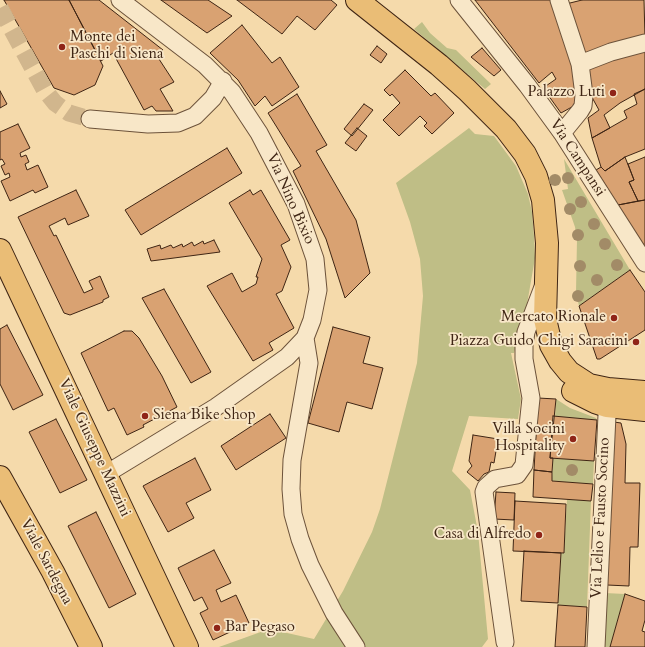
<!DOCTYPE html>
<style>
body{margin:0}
canvas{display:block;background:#f5daab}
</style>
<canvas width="645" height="647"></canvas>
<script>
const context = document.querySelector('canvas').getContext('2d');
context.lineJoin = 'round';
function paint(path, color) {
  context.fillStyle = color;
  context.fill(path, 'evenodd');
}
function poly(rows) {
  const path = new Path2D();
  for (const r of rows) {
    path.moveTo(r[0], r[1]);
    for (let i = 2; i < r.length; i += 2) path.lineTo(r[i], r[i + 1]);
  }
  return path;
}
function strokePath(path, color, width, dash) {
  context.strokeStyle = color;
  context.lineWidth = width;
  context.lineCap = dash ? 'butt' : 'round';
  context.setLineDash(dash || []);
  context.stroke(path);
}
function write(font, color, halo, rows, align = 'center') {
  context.font = font + ' Cardo,serif';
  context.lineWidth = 3.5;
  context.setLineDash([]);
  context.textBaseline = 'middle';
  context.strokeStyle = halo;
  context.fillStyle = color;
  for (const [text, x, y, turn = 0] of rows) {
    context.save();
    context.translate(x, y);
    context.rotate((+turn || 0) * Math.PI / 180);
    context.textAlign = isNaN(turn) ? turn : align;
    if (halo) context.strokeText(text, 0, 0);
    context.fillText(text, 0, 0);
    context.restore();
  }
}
paint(poly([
 [422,22,430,33,447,48,456,50,491,84,485,89,414,29],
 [469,128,475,134,494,136,516,166,528,194,532,212,534,236,535,258,526,310,514,353,511,353,521,399,518,419,469,416,452,471,470,490,478,532,488,639,482,647,219,647,269,629,314,639,343,591,372,532,380,509,417,363,423,296,420,259,410,222,396,183],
 [564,159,630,270,579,306,576,292,577,239,575,227,562,190,568,189],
 [556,399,570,408,596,418,597,420,555,417],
 [553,458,594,461,593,484,552,481],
 [567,499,591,501,587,607,558,605,561,553,564,552],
 [605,593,625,594,610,647,605,647,604,645]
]), '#bfbe86');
const building = poly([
 [4,0,69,0,103,66,95,85,74,95,54,88,4,0],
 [69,0,99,0,163,50,157,56,174,82,160,89,173,111,156,111,152,106,144,110,113,53,101,61,69,0],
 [161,0,208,0,232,16,207,33,161,0],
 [237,0,331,0,337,5,315,30,297,16,282,34,237,0],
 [475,0,554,0,566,34,579,103,561,113,543,88,556,79,552,72,539,83,475,0],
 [582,0,644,0,645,39,582,57,566,4,582,0],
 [242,25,272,63,280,57,299,87,272,106,265,96,255,106,238,80,210,53,242,25],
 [377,46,387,54,381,63,370,55,377,46],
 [645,46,645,89,620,103,604,115,610,128,592,138,588,118,599,110,589,92,585,69,645,46],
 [482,48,501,70,494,76,471,57,482,48],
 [405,70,431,96,435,93,454,113,432,134,424,126,427,123,420,116,399,136,383,120,400,103,392,94,390,96,384,90,405,70],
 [645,89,645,149,625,157,605,171,601,167,592,138,627,118,624,111,637,104,634,94,645,89],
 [0,91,7,104,0,108,0,91],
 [297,94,327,145,316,151,356,220,370,273,345,298,326,239,293,171,301,166,268,113,297,94],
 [364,104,373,110,352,136,344,129,364,104],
 [18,124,30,148,20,153,21,157,26,155,29,162,25,164,27,170,38,165,48,187,35,193,33,190,10,201,1,181,10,177,9,173,5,175,1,166,5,164,2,159,0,160,0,132,18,124],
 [357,128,367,136,356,151,345,143,357,128],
 [227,148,242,173,141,235,125,210,227,148],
 [625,157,634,180,629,182,638,201,618,205,596,170,601,167,605,171,625,157],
 [645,157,645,200,638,201,629,182,634,180,628,164,645,157],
 [76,190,89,216,68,225,65,218,49,226,54,236,56,235,84,293,93,289,89,281,100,276,109,297,103,300,103,302,70,315,64,313,18,217,76,190],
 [250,190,253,195,261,190,290,240,281,245,291,267,282,291,276,294,294,328,269,343,273,350,253,361,207,286,232,273,242,292,256,284,258,277,256,277,262,259,229,203,250,190],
 [645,200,645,247,618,205,645,200],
 [214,240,220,252,151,261,147,249,160,245,161,249,171,245,173,248,182,244,183,247,192,242,194,246,203,241,204,244,214,240],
 [630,270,645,292,645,330,600,359,597,359,579,306,630,270],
 [164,289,211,372,191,383,142,298,164,289],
 [7,325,43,395,13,410,0,384,0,329,7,325],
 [333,327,370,337,363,363,383,368,372,409,347,402,339,432,308,423,333,327],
 [124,331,132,331,139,338,162,376,177,407,143,425,144,427,127,435,114,408,108,411,81,353,124,331],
 [538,398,556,399,550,458,553,458,552,472,534,470,538,398],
 [270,414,286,438,236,470,221,446,270,414],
 [553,416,597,420,594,461,550,458,553,416],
 [56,419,87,480,60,493,29,432,56,419],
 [614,422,621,423,626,444,625,483,640,483,638,547,630,547,629,586,607,585,614,422],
 [473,435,498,439,494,463,491,462,489,472,484,474,478,481,467,472,472,466,469,461,473,435],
 [195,458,211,490,186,503,194,518,168,532,143,486,195,458],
 [534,470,552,472,552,481,593,484,591,501,533,497,534,470],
 [496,492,515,493,514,520,494,519,496,492],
 [515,501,566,504,564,553,513,551,515,501],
 [96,512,136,594,109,608,68,526,96,512],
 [214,550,231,583,216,590,221,602,236,595,249,623,213,640,200,613,208,609,202,597,194,601,178,568,214,550],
 [524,551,561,553,558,603,521,601,524,551],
 [625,594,645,601,645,620,642,631,645,632,645,647,610,647,625,594],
 [558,605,587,607,585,647,555,647,558,605]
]);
paint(building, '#d9a272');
strokePath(building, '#3f2514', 1);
strokePath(poly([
 [0,8,44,89,55,103,69,113,90,119]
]), '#d1b68d', 17, [17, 8]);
const minor = poly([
 [459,0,527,85,562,133,645,263],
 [559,0,580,64,584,95,583,106,580,111,562,133],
 [580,64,611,52,645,43],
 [90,119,148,124,178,123,195,116,213,98,223,81],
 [305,338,309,363,292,460,291,489,293,514,300,539,310,565,334,613,356,647],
 [106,474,216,407,287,357,305,338,312,320,318,290,315,259,296,204,259,133,232,92,205,65,120,0],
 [505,642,484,492,486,487,495,479,517,475,524,465,531,398,524,359,524,345,526,332,543,287],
 [596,647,608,394]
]);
const major = poly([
 [357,0,439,65,467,90,506,129,525,154,536,176,543,200,547,243,545,319,551,345,560,361,569,372,589,385,608,389,645,392],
 [0,250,187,647],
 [573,391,595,402,607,406,645,410],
 [0,477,53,572,91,647]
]);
strokePath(minor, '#6c523a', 19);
strokePath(major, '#3f2514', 24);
strokePath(minor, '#f8e7c8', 17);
strokePath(major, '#eabd76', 22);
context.fillStyle = '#a28b67';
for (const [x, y] of [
 [568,178],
 [555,180],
 [581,202],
 [570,209],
 [594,224],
 [578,235],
 [605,244],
 [617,265],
 [580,266],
 [597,280],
 [578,296],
 [572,470]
]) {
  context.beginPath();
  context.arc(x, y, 6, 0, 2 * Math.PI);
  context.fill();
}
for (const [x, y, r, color] of [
 [62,47,4,"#8f2418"],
 [613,93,4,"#8f2418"],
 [614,318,4,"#8f2418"],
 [636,342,4,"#8f2418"],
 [145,416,4,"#8f2418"],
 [573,439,4,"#8f2418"],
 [539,535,4,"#8f2418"],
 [217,628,4,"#8f2418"]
]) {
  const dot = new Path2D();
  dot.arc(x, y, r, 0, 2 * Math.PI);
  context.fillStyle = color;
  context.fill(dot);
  strokePath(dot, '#f8e7c8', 1.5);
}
write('15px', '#3f2514', '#f8e7c8', [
 ["Monte dei",70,38,"left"],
 ["Paschi di Siena",70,55,"left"],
 ["Palazzo Luti",605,93],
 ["Mercato Rionale",606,318],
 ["Piazza Guido Chigi Saracini",628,342],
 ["Siena Bike Shop",153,416,"left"],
 ["Villa Socini",565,430],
 ["Hospitality",565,447],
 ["Casa di Alfredo",531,535],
 ["Bar Pegaso",225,628,"left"]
], 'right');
write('15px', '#3f2514', '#f8e7c8', [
 ["Via Campansi",577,158,57],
 ["Via Nino Bixio",290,199,66],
 ["Viale Giuseppe Mazzini",94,448,65],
 ["Via Lelio e Fausto Socino",601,518,-87],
 ["Viale Sardegna",46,562,62]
]);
</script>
